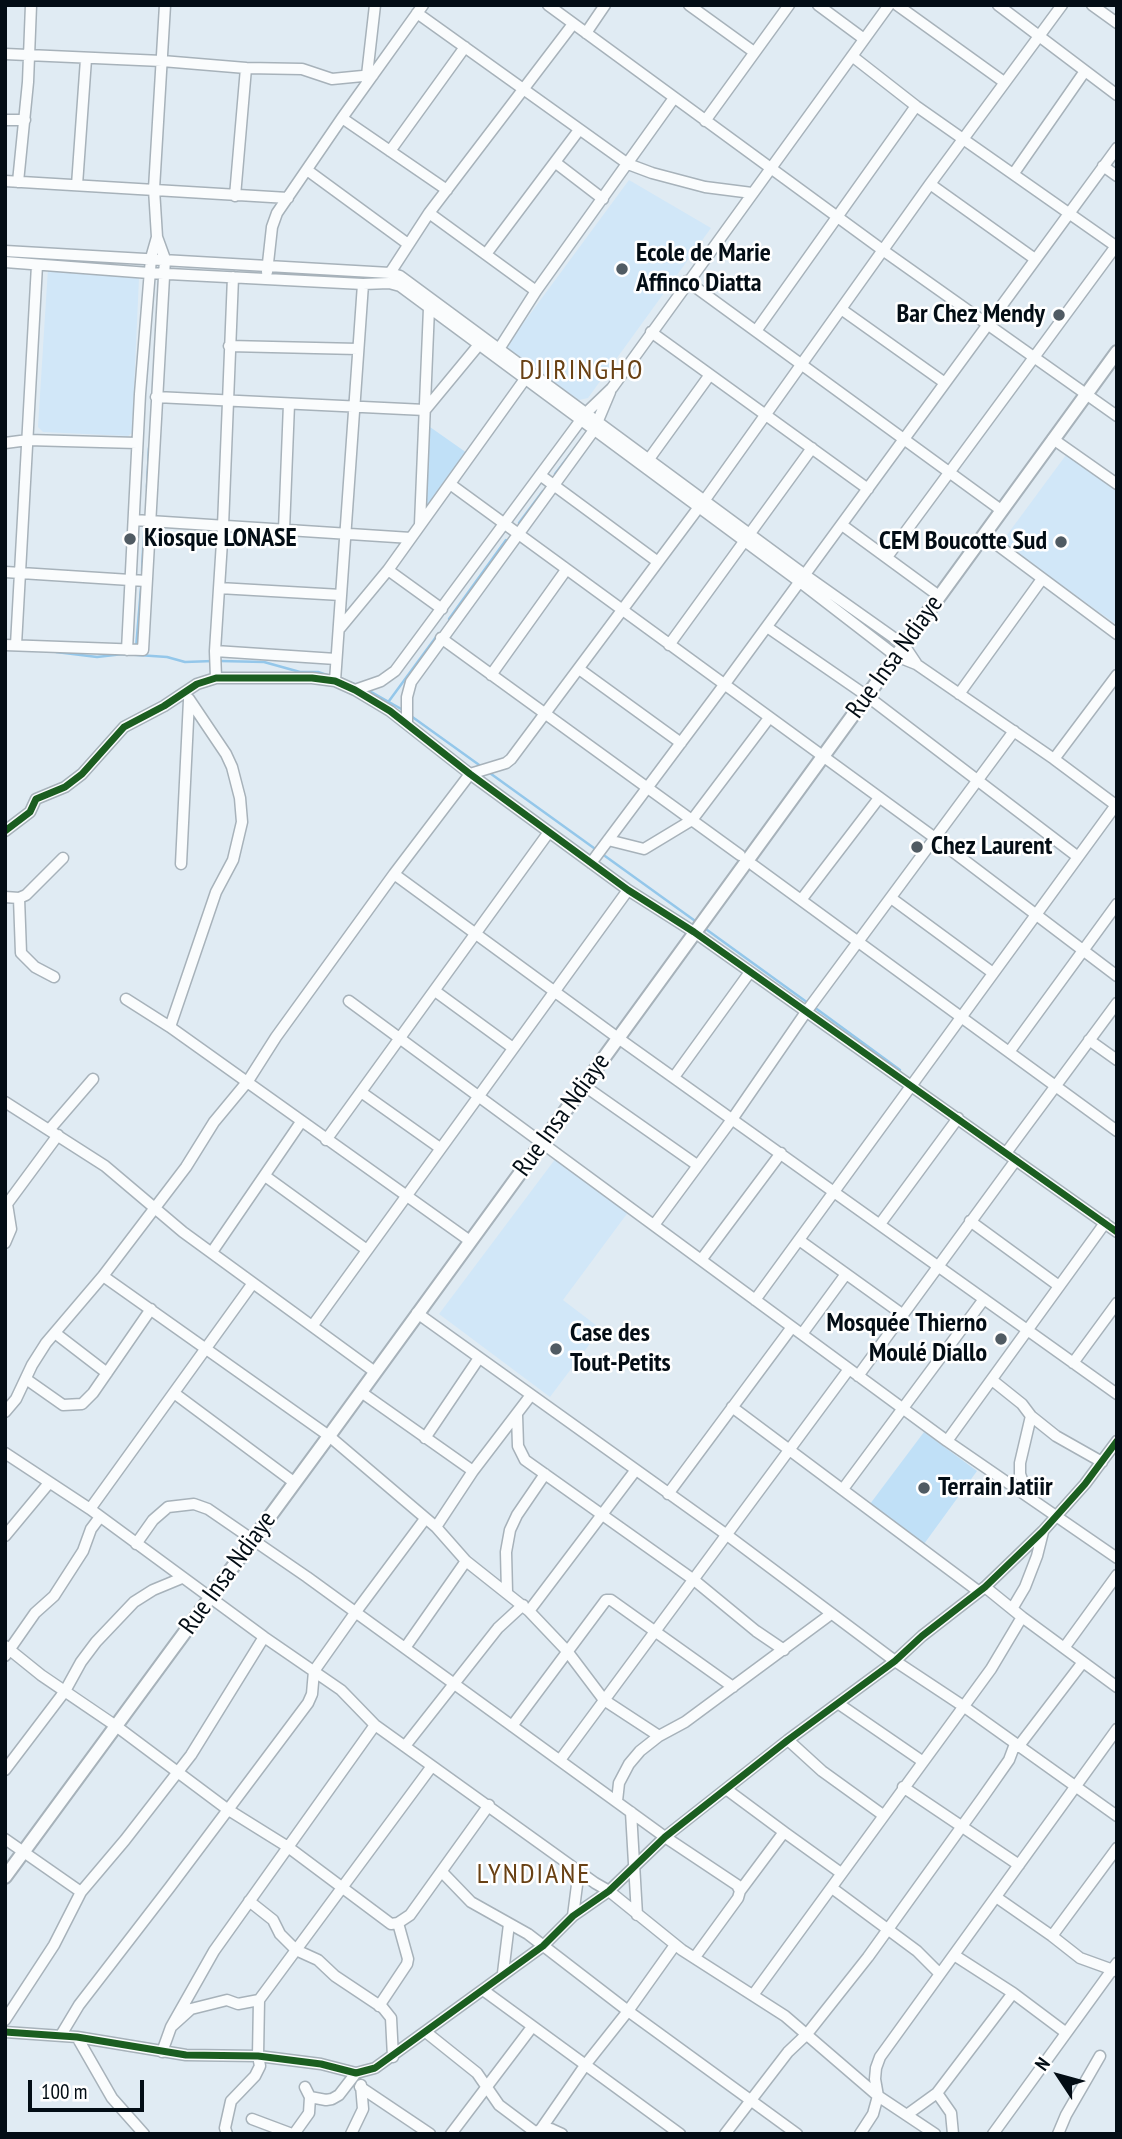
<!DOCTYPE html>
<meta charset="utf-8">
<style>
body{margin:0}
#map{position:relative;width:1122px;height:2139px;overflow:hidden;background:#e0ebf3;font-family:"PT Sans Narrow",sans-serif}
canvas{display:block}
.frame{position:absolute;inset:0;border:7px solid #030d15;pointer-events:none}
.north{position:absolute;left:1024px;top:2041px;width:70px;height:70px;-webkit-text-stroke:5px #fff;paint-order:stroke;rotate:306deg;font-size:19px;font-weight:700;line-height:28px;text-align:center;color:#030d15}
.north::after{content:'';display:block;margin:auto;width:24px;height:32px;background:#030d15;clip-path:polygon(50% 0,100% 100%,50% 72%,0 100%)}
.scale{position:absolute;left:28px;top:2080px;width:116px;height:32px;box-sizing:border-box;border:4px solid #030d15;border-top:0;padding-left:9px;font-size:21px;line-height:24px;white-space:nowrap;color:#030d15;-webkit-text-stroke:5px #fff;paint-order:stroke}
</style>
<div id="map">
<canvas width="1122" height="2139"></canvas>
<div class="frame"></div>
<div class="north">N</div>
<div class="scale">100 m</div>
</div>
<script>
const context = document.querySelector('canvas').getContext('2d');
context.lineJoin = 'round';
function paint(path, color) {
  context.fillStyle = color;
  context.fill(path, 'evenodd');
}
function poly(rows) {
  const path = new Path2D();
  for (const r of rows) {
    path.moveTo(r[0], r[1]);
    for (let i = 2; i < r.length; i += 2) path.lineTo(r[i], r[i + 1]);
  }
  return path;
}
function strokePath(path, color, width, dash) {
  context.strokeStyle = color;
  context.lineWidth = width;
  context.lineCap = dash ? 'butt' : 'round';
  context.setLineDash(dash || []);
  context.stroke(path);
}
function write(font, color, halo, rows, align = 'center') {
  context.font = font + ' "PT Sans Narrow",sans-serif';
  context.lineWidth = 5;
  context.setLineDash([]);
  context.textBaseline = 'middle';
  context.strokeStyle = halo;
  context.fillStyle = color;
  for (const [text, x, y, turn = 0] of rows) {
    context.save();
    context.translate(x, y);
    context.rotate((+turn || 0) * Math.PI / 180);
    context.textAlign = isNaN(turn) ? turn : align;
    if (halo) context.strokeText(text, 0, 0);
    context.fillText(text, 0, 0);
    context.restore();
  }
}
paint(poly([
 [629,180,711,228,588,398,579,400,505,348],
 [48,268,133,273,139,278,132,433,128,436,43,432,38,427],
 [1066,455,1117,491,1117,625,1005,545,1004,539],
 [556,1158,629,1211,563,1300,601,1329,550,1397,439,1314]
]), '#d1e7f8');
paint(poly([
 [430,427,467,453,423,513],
 [924,1432,977,1471,924,1544,870,1504]
]), '#c0e0f7');
strokePath(poly([
 [555,474,578,444],
 [147,487,149,448],
 [519,523,543,491],
 [142,571,144,531],
 [449,619,506,540],
 [136,648,141,588],
 [56,652,97,657,123,654,167,657,185,662,213,661],
 [220,661,264,662,300,672,318,672,360,686],
 [366,689,403,710],
 [389,701,439,633],
 [411,716,482,767],
 [487,771,698,923],
 [703,927,808,1003],
 [814,1007,900,1070]
]), '#94c7ea', 2.5);
const minor = poly([
 [548,5,884,251,1117,416],
 [689,5,754,52],
 [818,5,864,39],
 [897,5,1004,82],
 [998,5,1117,95],
 [1092,5,1117,23],
 [417,13,628,164,652,173,705,187,752,193],
 [586,33,605,5],
 [5,54,162,61,246,68,302,69,332,79,373,75],
 [852,56,916,106,1117,247],
 [367,75,375,5],
 [342,118,447,190],
 [5,120,25,120],
 [705,121,789,5],
 [390,151,465,47],
 [556,163,603,199],
 [1103,166,1117,176],
 [307,170,408,244],
 [1014,173,1085,71],
 [5,181,288,198],
 [18,182,28,82,31,5],
 [930,184,1035,259],
 [77,185,86,59],
 [235,196,246,68],
 [429,213,536,291],
 [5,251,390,273,400,276,805,575,904,645,916,663],
 [486,254,579,130],
 [5,262,149,273,363,284,389,283,400,286,800,582,896,656,916,664,1054,759,1117,806],
 [267,272,272,227,277,213,342,118,423,5],
 [390,273,429,213,573,24],
 [687,281,1001,510],
 [841,309,945,383],
 [756,331,916,106],
 [651,332,868,489],
 [229,346,358,349],
 [499,349,536,291,674,98],
 [156,397,425,410,482,341],
 [1053,439,1117,484],
 [5,443,28,440,137,443],
 [649,459,709,376],
 [540,475,658,562],
 [450,484,935,838,1117,976],
 [704,501,930,184,1062,5],
 [134,520,411,538],
 [420,524,429,308],
 [842,525,939,596],
 [284,530,289,404],
 [984,535,1117,634],
 [887,557,1116,246],
 [388,570,442,609],
 [5,572,146,581],
 [219,588,341,595],
 [767,627,867,696,1078,857],
 [340,628,388,570,525,379],
 [441,638,740,855],
 [5,645,143,650,165,259,157,237,154,189,165,5],
 [16,645,37,265],
 [669,645,812,448],
 [127,650,140,394,151,258,157,237],
 [215,651,336,659],
 [579,669,681,743],
 [491,675,566,570],
 [216,678,215,651,223,526,233,277],
 [335,681,363,284],
 [355,690,381,681,395,671,586,413,612,388,889,5],
 [959,694,1042,579],
 [189,699,226,754,232,767,240,798,242,822,233,860,216,892,170,1027,470,1241],
 [407,723,407,697,411,682,594,430,610,392],
 [1054,759,1117,675],
 [5,831,30,812,36,799,65,787,82,774,124,727,164,706,197,684,216,678,312,678,335,681,355,690,390,711,470,774,628,890,694,932,1117,1232],
 [608,840,644,849,692,820,769,718],
 [591,863,724,685,1117,148],
 [181,864,189,700],
 [753,865,1117,1131],
 [394,874,618,1038,1117,1394],
 [5,897,19,898,26,895,63,858],
 [19,898,21,953,35,967,54,977],
 [891,898,993,973],
 [801,900,879,798],
 [435,991,513,1048],
 [126,999,170,1027],
 [349,1001,947,1441,1117,1558],
 [1089,1040,1117,1060],
 [1009,1052,1117,904],
 [674,1077,750,972],
 [583,1085,697,1165],
 [361,1092,440,1148],
 [5,1102,105,1166,183,1232,375,1372],
 [49,1130,93,1079],
 [326,1140,549,832],
 [1006,1153,1117,1003],
 [265,1176,367,1250],
 [970,1221,1059,1286],
 [880,1224,958,1118],
 [654,1225,733,1118,806,1012,1014,731],
 [799,1240,902,1314],
 [5,1243,11,1229,7,1204,58,1135],
 [212,1252,301,1122],
 [701,1260,781,1153],
 [103,1276,329,1436,436,1527,466,1561,529,1611,567,1651,604,1700,659,1736],
 [755,1300,1116,805],
 [417,1313,727,1535,895,1661,963,1706,1117,1816],
 [313,1325,628,890],
 [55,1333,107,1373],
 [802,1334,846,1274],
 [1073,1363,1117,1303],
 [858,1376,1016,1160],
 [26,1379,63,1405,82,1404,93,1393,151,1309],
 [992,1380,1022,1404,1031,1416,1056,1436,1102,1462],
 [361,1392,473,1471],
 [174,1393,295,1483],
 [732,1407,978,1591],
 [5,1412,16,1399,32,1365,46,1343,103,1276,186,1167,214,1122,248,1081,276,1037,394,874,470,774,506,763,511,759,699,507],
 [517,1415,518,1446,525,1460,694,1580,756,1631,784,1650],
 [425,1438,479,1358],
 [947,1441,1105,1223],
 [5,1453,90,1509,264,1637,341,1690,375,1725,595,1883,609,1891,682,1950,785,2016,878,2096,935,2134],
 [843,1489,984,1299],
 [668,1494,792,1327],
 [1027,1494,1020,1474,1020,1463,1031,1416],
 [90,1509,253,1283],
 [436,1527,473,1471,531,1395],
 [5,1536,49,1483],
 [136,1544,153,1520,168,1507,194,1504,208,1509,307,1577,665,1837,737,1885,740,1891],
 [507,1592,506,1552,510,1530,517,1515,545,1474],
 [1012,1609,1025,1587,1037,1556,1043,1532],
 [529,1611,635,1471],
 [1022,1617,1117,1687],
 [5,1646,41,1675,116,1726,227,1809,288,1847,391,1924,398,1923,410,1915,489,1805],
 [405,1648,466,1561],
 [1064,1648,1117,1575],
 [5,1656,35,1613,54,1596,83,1551,91,1529,100,1517],
 [839,1704,922,1761],
 [512,1726,606,1600,611,1600,733,1687],
 [788,1740,822,1771,883,1815],
 [405,1746,498,1628,523,1605],
 [1018,1747,1083,1662],
 [560,1760,849,1369],
 [5,1770,65,1691,81,1662,96,1642,134,1602,153,1590,182,1578],
 [903,1787,1019,1865],
 [617,1801,619,1783,629,1764,640,1751,659,1736,685,1722,831,1614],
 [631,1812,637,1915],
 [784,1832,841,1873],
 [5,1839,81,1892,54,1945,5,2020],
 [442,1872,471,1902,528,1934,628,2011,797,2134],
 [832,1888,917,1951,940,1974],
 [81,1892,125,1840,191,1755,264,1637],
 [996,1897,1052,1936,1080,1958,1116,1971],
 [249,1901,273,1920,280,1934,296,1950,318,1960,335,1976,383,2008,391,2018,393,2057],
 [573,1916,577,1885,574,1868],
 [1052,1936,1117,1848],
 [954,1955,1013,1993,1065,2032],
 [695,1957,738,1898,740,1891,784,1832,726,1789],
 [503,1973,509,1924],
 [483,1990,680,2134],
 [753,1995,991,1669,1022,1617,985,1587],
 [379,2006,407,1964,408,1959,398,1923],
 [171,2027,214,1951,375,1725],
 [5,2032,77,2037,186,2055,258,2056,321,2064,356,2073,375,2068,543,1946,573,1916,609,1891,665,1837,788,1740,895,1661,922,1636,985,1587,1043,1531,1085,1484,1117,1441],
 [427,2033,477,2073,499,2105,535,2132],
 [61,2035,79,2005,170,1887,308,1703,312,1694,314,1671,355,1613,425,1519],
 [77,2037,112,2098,144,2134],
 [162,2052,171,2027,191,2009,227,2000,238,2004,259,2000],
 [360,2087,430,2134],
 [937,2093,951,2113,953,2134],
 [310,2097,326,2100,332,2099,339,2095,356,2073],
 [908,2114,937,2093,1013,1993],
 [252,2119,292,2134],
 [541,2129,551,2129,562,2134],
 [227,2134,225,2128,231,2101,255,2076,260,2066,258,2056,259,2000,432,1766],
 [294,2134,309,2113,310,2097,305,2087],
 [351,2134,363,2109,361,2085],
 [451,2134,532,2027],
 [534,2134,541,2129,586,2064,628,2011,675,1945],
 [725,2134,788,2052,807,2034,868,1957,983,1797,1009,1760,1015,1744],
 [860,2134,873,2114,878,2096,875,2079,876,2068,880,2057,1117,1729],
 [993,2134,1117,1963],
 [1058,2134,1066,2115,1100,2056]
]);
const major = poly([
 [5,1877,329,1436,1117,352]
]);
strokePath(minor, '#a7b2ba', 13);
strokePath(major, '#a7b2ba', 16);
strokePath(minor, '#fafcfd', 10);
strokePath(major, '#fafcfd', 12);
strokePath(poly([
 [5,831,30,812,36,799,65,787,82,774,124,727,164,706,197,684,216,678,312,678,335,681,355,690,390,711,470,774,628,890,694,932,1117,1232],
 [5,2032,77,2037,186,2055,258,2056,321,2064,356,2073,375,2068,543,1946,573,1916,609,1891,665,1837,788,1740,895,1661,922,1636,985,1587,1043,1531,1085,1484,1117,1441]
]), '#1b5e20', 7);
for (const [x, y, r, color] of [
 [622,269,7,"#505b63"],
 [1059,315,7,"#505b63"],
 [130,539,7,"#505b63"],
 [1061,542,7,"#505b63"],
 [917,847,7,"#505b63"],
 [1001,1339,7,"#505b63"],
 [556,1349,7,"#505b63"],
 [924,1488,7,"#505b63"]
]) {
  const dot = new Path2D();
  dot.arc(x, y, r, 0, 2 * Math.PI);
  context.fillStyle = color;
  context.fill(dot);
  strokePath(dot, '#fff', 2.5);
}
write('bold 26px', '#030d15', '#fff', [
 ["Ecole de Marie",636,254],
 ["Affinco Diatta",636,284],
 ["Bar Chez Mendy",1045,315,"right"],
 ["Kiosque LONASE",144,539],
 ["CEM Boucotte Sud",1047,542,"right"],
 ["Chez Laurent",931,847],
 ["Mosquée Thierno",987,1324,"right"],
 ["Moulé Diallo",987,1354,"right"],
 ["Case des",570,1334],
 ["Tout-Petits",570,1364],
 ["Terrain Jatiir",938,1488]
], 'left');
write('26px', '#030d15', '#fff', [
 ["Rue Insa Ndiaye",895,657,-54],
 ["Rue Insa Ndiaye",562,1115,-54],
 ["Rue Insa Ndiaye",228,1573,-54]
]);
context.letterSpacing = '2px';
write('28px', '#694114', '#fff', [
 ["DJIRINGHO",582,371],
 ["LYNDIANE",534,1875]
]);
context.letterSpacing = '0px';
</script>
